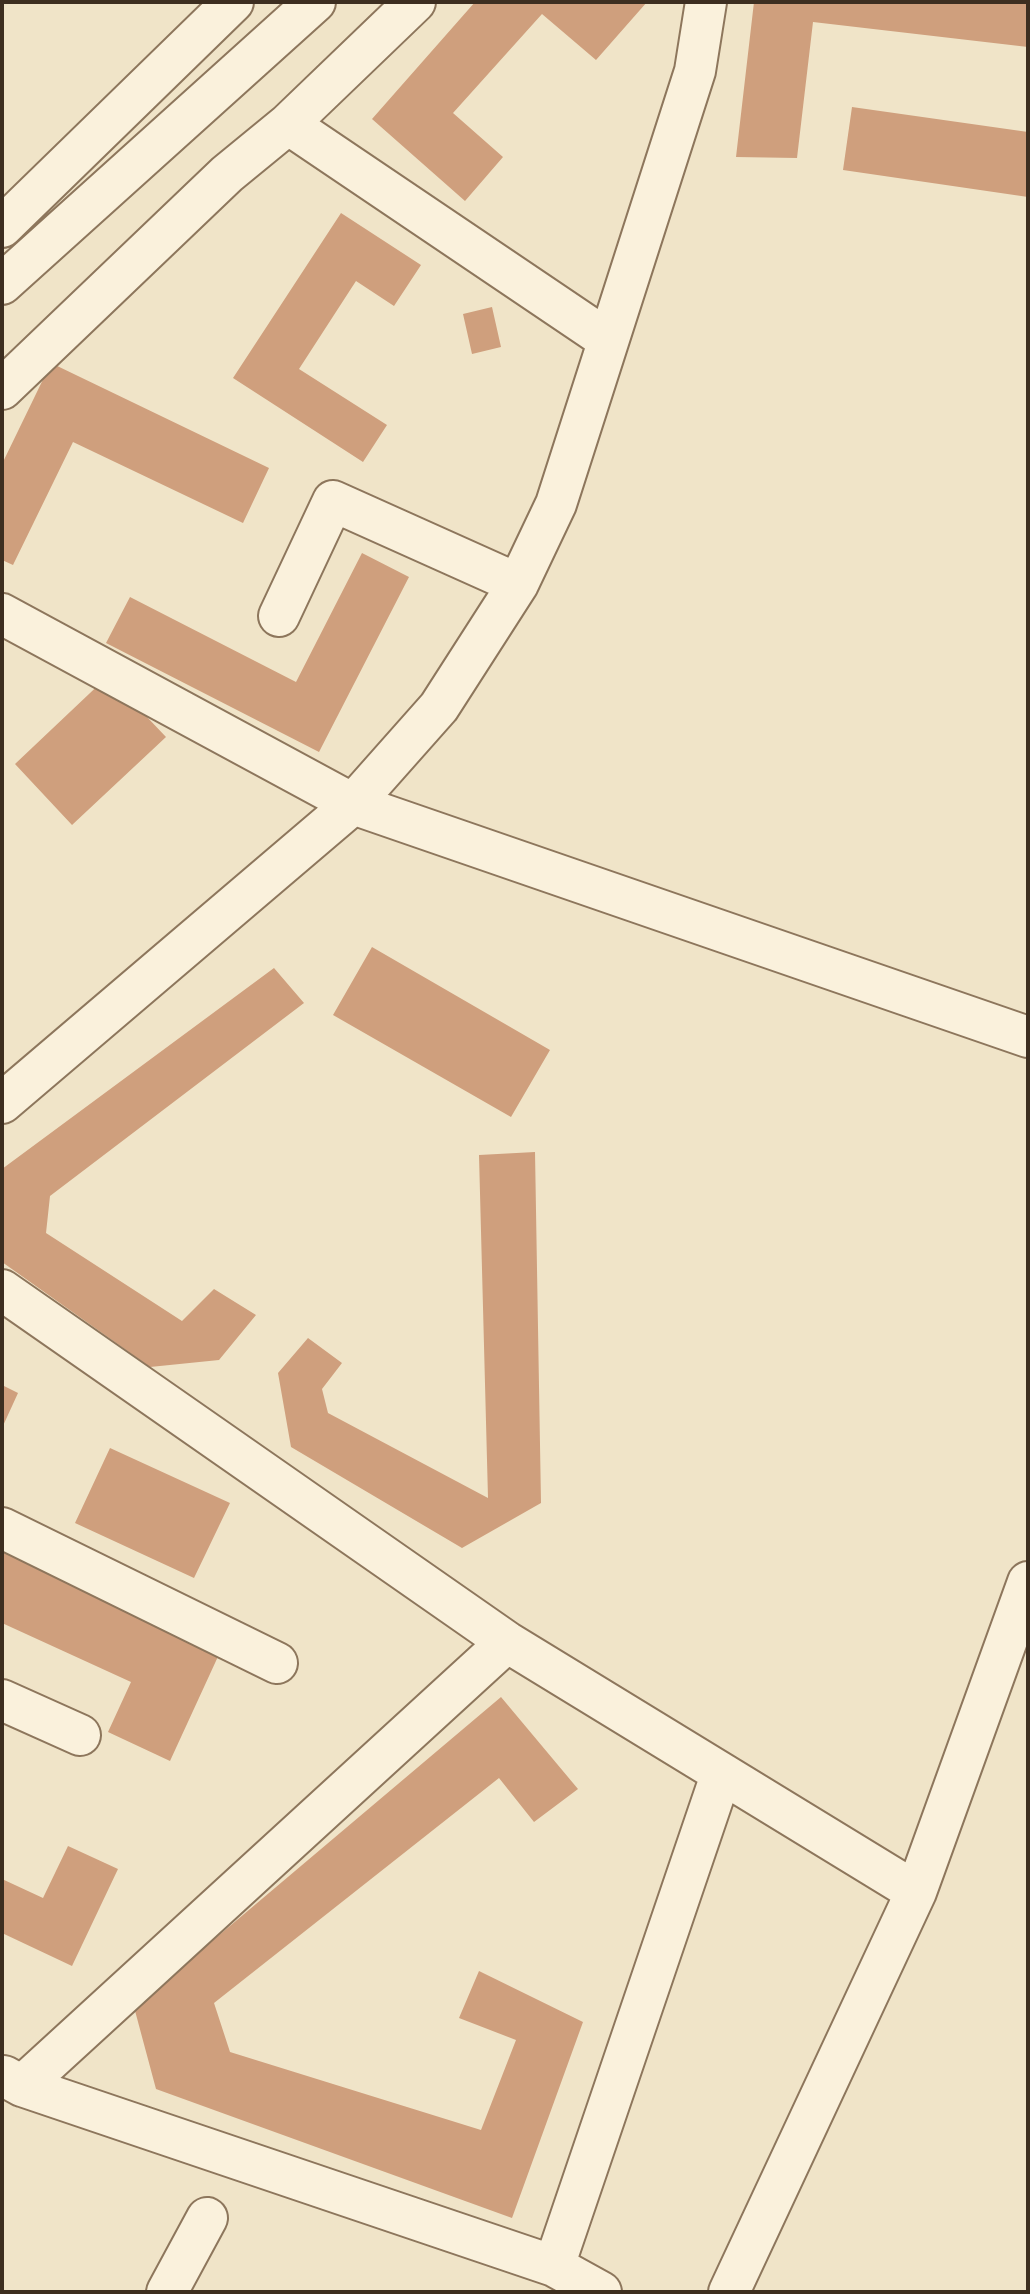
<!DOCTYPE html>
<style>
body{margin:0}
#map{position:relative;width:1030px;height:2294px;overflow:hidden;background:#f0e4c8;font-family:"Times New Roman",serif}
canvas{display:block}
.frame{position:absolute;inset:0;border:4px solid #3d2e20;pointer-events:none}
</style>
<div id="map">
<canvas width="1030" height="2294"></canvas>
<div class="frame"></div>
</div>
<script>
const context = document.querySelector('canvas').getContext('2d');
context.lineJoin = 'round';
function paint(path, color) {
  context.fillStyle = color;
  context.fill(path, 'evenodd');
}
function poly(rows) {
  const path = new Path2D();
  for (const r of rows) {
    path.moveTo(r[0], r[1]);
    for (let i = 2; i < r.length; i += 2) path.lineTo(r[i], r[i + 1]);
  }
  return path;
}
function strokePath(path, color, width, dash) {
  context.strokeStyle = color;
  context.lineWidth = width;
  context.lineCap = dash ? 'butt' : 'round';
  context.setLineDash(dash || []);
  context.stroke(path);
}
paint(poly([
 [475,2,647,2,596,60,542,14,453,113,503,157,465,201,372,119],
 [754,2,1028,2,1028,47,813,22,797,158,736,157],
 [852,107,1028,132,1028,197,843,170],
 [341,213,421,265,394,306,356,281,299,369,387,425,363,462,233,378],
 [492,307,501,347,472,354,463,314],
 [51,363,269,468,243,523,73,442,13,565,2,560,2,464],
 [362,553,409,577,319,752,106,643,130,597,296,682],
 [108,676,166,737,72,825,15,764],
 [372,947,550,1050,511,1117,333,1015],
 [274,968,304,1003,50,1196,46,1233,182,1321,214,1289,256,1315,219,1360,150,1367,2,1262,2,1169],
 [535,1152,541,1503,462,1548,291,1447,278,1373,308,1338,342,1363,322,1389,328,1413,488,1498,479,1155],
 [2,1385,18,1393,2,1428],
 [110,1448,230,1503,194,1578,75,1523],
 [2,1550,221,1650,170,1761,108,1732,131,1682,2,1623],
 [501,1697,578,1789,534,1822,499,1778,214,2003,230,2052,481,2130,516,2040,459,2018,479,1971,583,2022,512,2218,156,2089,134,2007],
 [68,1846,118,1869,72,1966,2,1933,2,1879,43,1898]
]), '#cf9f7d');
const street = poly([
 [288,124,608,340],
 [2,227,233,2],
 [2,284,315,2],
 [2,389,227,174,288,124,415,2],
 [2,614,353,804,1028,1037],
 [279,616,333,501,518,584],
 [2,1103,353,804,439,707,518,584,556,504,695,71,706,2],
 [2,1290,507,1642,916,1892],
 [2,1528,277,1663],
 [2,1700,80,1735],
 [4,2076,22,2086,554,2266,601,2292],
 [22,2086,507,1642],
 [554,2266,721,1775],
 [167,2292,207,2218],
 [729,2292,916,1892,1028,1582]
]);
strokePath(street, '#8d765c', 44);
strokePath(street, '#faf1dc', 40);
</script>
